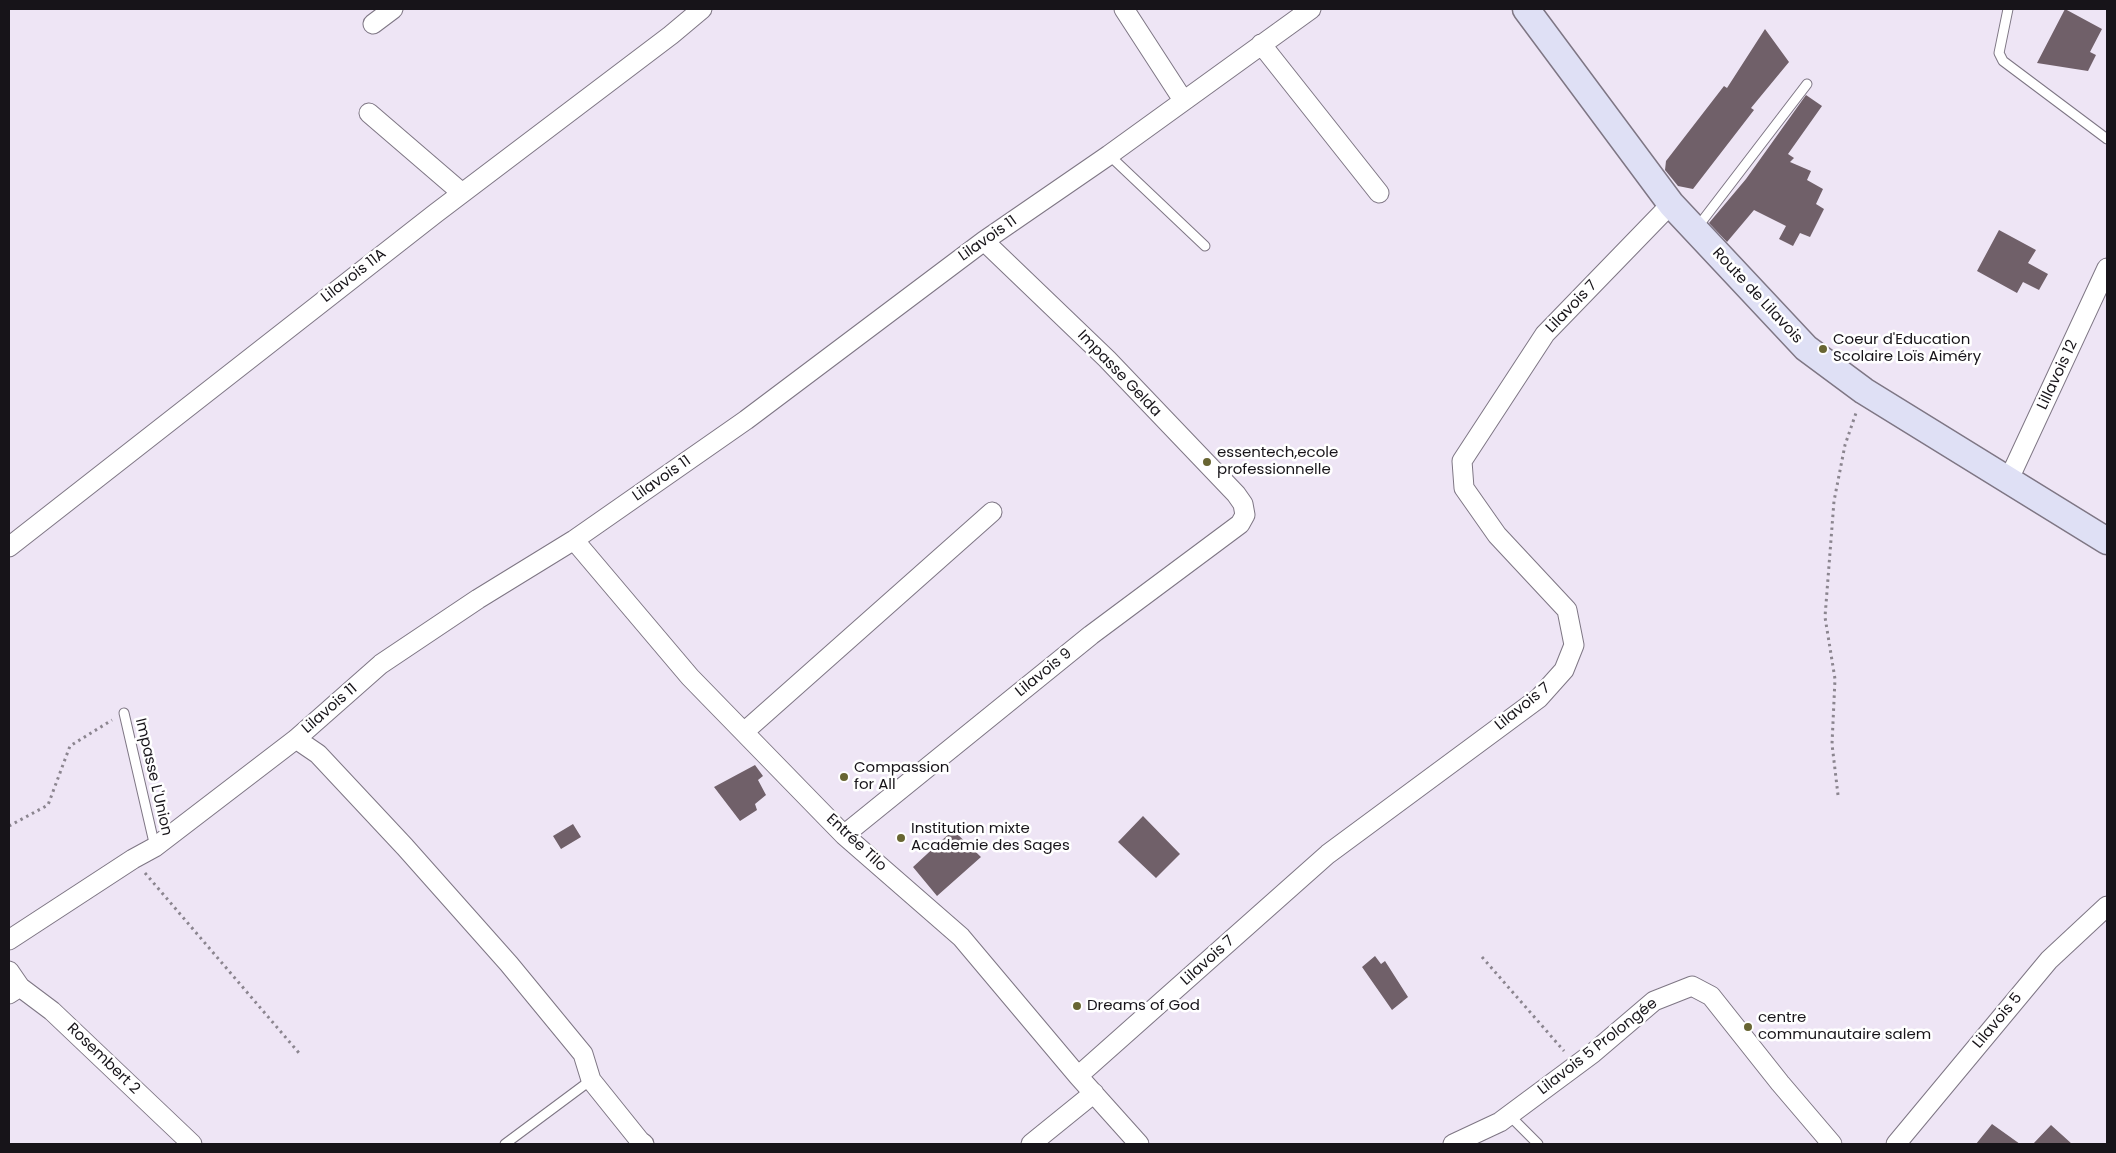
<!DOCTYPE html>
<meta charset="utf-8">
<style>
body{margin:0}
#map{position:relative;width:2116px;height:1153px;overflow:hidden;background:#eee5f5;font-family:Poppins,sans-serif}
canvas{display:block}
.frame{position:absolute;inset:0;border:10px solid #171419;pointer-events:none}
</style>
<div id="map">
<canvas width="2116" height="1153"></canvas>
<div class="frame"></div>
</div>
<script>
const context = document.querySelector('canvas').getContext('2d');
context.lineJoin = 'round';
function paint(path, color) {
  context.fillStyle = color;
  context.fill(path, 'evenodd');
}
function poly(rows) {
  const path = new Path2D();
  for (const r of rows) {
    path.moveTo(r[0], r[1]);
    for (let i = 2; i < r.length; i += 2) path.lineTo(r[i], r[i + 1]);
  }
  return path;
}
function strokePath(path, color, width, dash) {
  context.strokeStyle = color;
  context.lineWidth = width;
  context.lineCap = dash ? 'butt' : 'round';
  context.setLineDash(dash || []);
  context.stroke(path);
}
function write(font, color, halo, rows, align = 'center') {
  context.font = font + ' Poppins,sans-serif';
  context.lineWidth = 5;
  context.setLineDash([]);
  context.textBaseline = 'middle';
  context.strokeStyle = halo;
  context.fillStyle = color;
  for (const [text, x, y, turn = 0] of rows) {
    context.save();
    context.translate(x, y);
    context.rotate((+turn || 0) * Math.PI / 180);
    context.textAlign = isNaN(turn) ? turn : align;
    if (halo) context.strokeText(text, 0, 0);
    context.fillText(text, 0, 0);
    context.restore();
  }
}
paint(poly([
 [2065,9,2102,29,2090,52,2096,55,2088,71,2037,63],
 [1765,29,1789,62,1751,108,1754,110,1693,189,1678,186,1665,170,1666,161,1724,86,1727,88],
 [1806,95,1822,106,1788,154,1794,158,1790,162,1811,171,1807,180,1823,189,1816,204,1824,209,1810,237,1800,233,1793,246,1779,239,1786,226,1754,210,1727,242,1709,223,1746,179],
 [1999,230,2036,250,2028,263,2048,274,2039,290,2023,282,2017,293,1977,271],
 [755,765,763,776,758,780,766,795,755,804,757,810,740,821,714,787],
 [1143,816,1180,854,1156,878,1118,842],
 [573,824,581,837,561,849,553,836],
 [953,830,981,857,937,896,913,867],
 [1375,956,1381,964,1385,961,1408,997,1392,1010,1362,967],
 [1992,1124,2020,1144,1976,1144],
 [2051,1125,2072,1144,2033,1144]
]), '#706069');
const lane = poly([
 [2008,9,1999,53,2003,61,2107,139],
 [1109,155,1205,246],
 [1696,229,1807,84],
 [124,713,155,847],
 [1509,1115,1538,1144],
 [505,1144,591,1080]
]);
const street = poly([
 [1124,9,1183,100],
 [373,24,393,9],
 [1261,44,1379,193],
 [369,113,462,193],
 [2008,481,2107,268],
 [574,540,690,677,844,835,961,937,1078,1076,1139,1144],
 [9,547,436,213,671,35,702,9],
 [744,732,992,512],
 [296,739,318,754,405,847,509,964,583,1054,591,1080,640,1141,644,1144],
 [844,835,1091,635,1240,524,1245,515,1243,504,1236,494,1107,359,984,241],
 [9,940,133,859,155,847,296,739,381,664,478,599,574,540,746,420,984,241,1109,155,1311,9],
 [9,971,20,987],
 [9,994,20,987,52,1011,192,1144],
 [1078,1076,1328,854,1539,698,1564,670,1574,645,1567,610,1497,535,1464,488,1462,461,1545,334,1671,204],
 [1031,1144,1094,1093],
 [1453,1144,1500,1122,1593,1053,1654,1001,1692,986,1711,996,1780,1083,1832,1144],
 [1896,1144,2049,960,2107,906]
]);
const secondary = poly([
 [1526,9,1671,204,1806,348,1864,391,2107,541]
]);
strokePath(lane, '#7e7684', 11);
strokePath(street, '#7e7684', 21);
strokePath(secondary, '#7e7684', 29);
strokePath(poly([
 [1838,795,1832,744,1835,679,1825,617,1834,501,1845,445,1856,413],
 [9,826,48,805,70,746,112,720],
 [145,873,299,1053],
 [1482,957,1564,1051]
]), '#8b858f', 3, [2.5, 4]);
strokePath(lane, '#fff', 9);
strokePath(street, '#fff', 19);
strokePath(secondary, '#dfe0f5', 26);
for (const [x, y, r, color] of [
 [1823,349,5,"#686532"],
 [1207,462,5,"#686532"],
 [844,777,5,"#686532"],
 [901,838,5,"#686532"],
 [1077,1006,5,"#686532"],
 [1748,1027,5,"#686532"]
]) {
  const dot = new Path2D();
  dot.arc(x, y, r, 0, 2 * Math.PI);
  context.fillStyle = color;
  context.fill(dot);
  strokePath(dot, '#fff', 2);
}
write('15px', '#171419', '#fff', [
 ["Lilavois 11",988,239,-35],
 ["Lilavois 11A",354,276,-38],
 ["Route de Lilavois",1757,296,47],
 ["Lilavois 7",1572,307,-46],
 ["Impasse Gelda",1119,374,46],
 ["Lillavois 12",2058,375,-65],
 ["Lilavois 11",662,479,-35],
 ["Lilavois 9",1044,673,-39],
 ["Lilavois 7",1523,707,-39],
 ["Lilavois 11",330,709,-41],
 ["Impasse L'Union",153,777,77],
 ["Entrée Tilo",856,843,43],
 ["Lilavois 7",1208,961,-42],
 ["Lilavois 5",1998,1021,-50],
 ["Lilavois 5 Prolongée",1598,1047,-38],
 ["Rosembert 2",103,1059,44]
]);
write('15px', '#171419', '#fff', [
 ["Coeur d'Education",1833,340],
 ["Scolaire Loïs Aiméry",1833,357],
 ["essentech,ecole",1217,453],
 ["professionnelle",1217,470],
 ["Compassion",854,768],
 ["for All",854,785],
 ["Institution mixte",911,829],
 ["Academie des Sages",911,846],
 ["Dreams of God",1087,1006],
 ["centre",1758,1018],
 ["communautaire salem",1758,1035]
], 'left');
</script>
